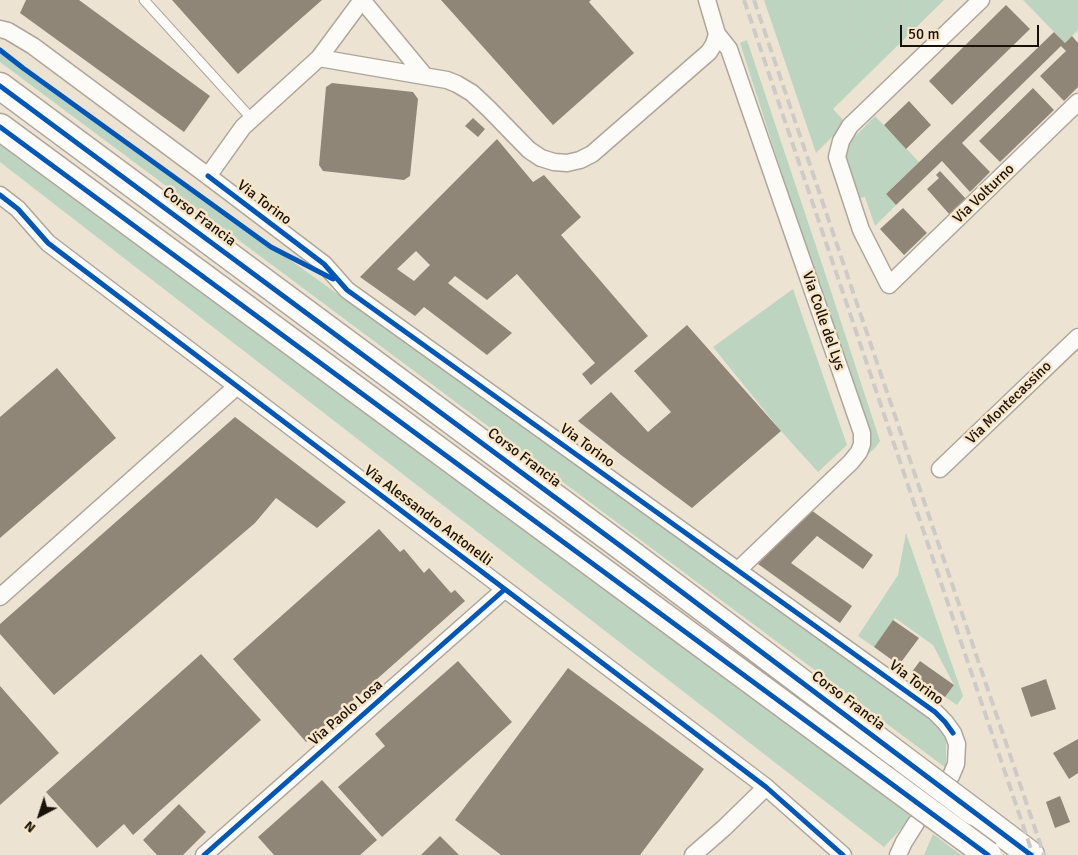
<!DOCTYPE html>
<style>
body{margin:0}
#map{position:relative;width:1078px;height:855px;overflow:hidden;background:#ede3d3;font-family:Signika,sans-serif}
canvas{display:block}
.north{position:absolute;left:15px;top:790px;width:50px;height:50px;-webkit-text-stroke:4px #f8e6c8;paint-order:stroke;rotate:220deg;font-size:14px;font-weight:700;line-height:20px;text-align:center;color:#191208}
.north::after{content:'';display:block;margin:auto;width:18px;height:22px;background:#191208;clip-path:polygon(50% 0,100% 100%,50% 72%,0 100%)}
.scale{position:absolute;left:900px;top:25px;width:139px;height:22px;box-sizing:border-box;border:2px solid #191208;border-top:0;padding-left:6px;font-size:15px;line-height:18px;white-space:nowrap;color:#191208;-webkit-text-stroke:4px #f8e6c8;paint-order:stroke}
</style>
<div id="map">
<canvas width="1078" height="855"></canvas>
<div class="north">N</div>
<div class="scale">50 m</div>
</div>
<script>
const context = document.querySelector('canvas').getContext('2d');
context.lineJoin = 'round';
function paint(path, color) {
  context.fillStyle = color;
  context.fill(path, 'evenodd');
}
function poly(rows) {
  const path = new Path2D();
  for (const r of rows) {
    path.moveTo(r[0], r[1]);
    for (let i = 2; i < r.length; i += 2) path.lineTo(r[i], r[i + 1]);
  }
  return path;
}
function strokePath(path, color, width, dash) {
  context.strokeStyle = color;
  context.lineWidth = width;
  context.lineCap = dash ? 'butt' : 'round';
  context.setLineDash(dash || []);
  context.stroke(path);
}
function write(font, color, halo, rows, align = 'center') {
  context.font = font + ' Signika,sans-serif';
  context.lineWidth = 5;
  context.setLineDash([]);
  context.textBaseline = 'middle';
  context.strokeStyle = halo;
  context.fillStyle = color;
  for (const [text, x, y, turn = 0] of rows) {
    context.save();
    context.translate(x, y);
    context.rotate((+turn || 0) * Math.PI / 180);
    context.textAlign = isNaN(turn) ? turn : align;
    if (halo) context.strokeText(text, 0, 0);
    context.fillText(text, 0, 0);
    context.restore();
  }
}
paint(poly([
 [764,0,944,0,833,109,846,123,816,153],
 [1023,0,1078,0,1078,30,1065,43],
 [747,40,823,267,880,441,875,448,856,465,868,442,740,43],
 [0,52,946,730,946,768,0,62],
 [875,116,919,162,886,194,896,205,875,226,865,197,858,198,844,158,848,144],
 [0,142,912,817,884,847,0,162],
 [793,289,847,445,818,472,781,431,713,347],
 [906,533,963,696,957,705,945,697,954,685,933,645,895,618,874,647,858,636,898,575],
 [933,834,961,855,924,855]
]), '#bdd4c0');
paint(poly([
 [26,0,79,0,210,96,184,132,20,13],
 [172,0,322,0,238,74],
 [441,0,591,0,589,2,634,53,553,125],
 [1006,5,1030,29,952,105,929,81],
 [1054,32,1065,43,1072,36,1078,43,1078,87,1064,101,1040,76,1066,51,1061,46,962,143,990,172,970,192,942,161,896,205,886,194],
 [332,83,413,92,418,99,410,176,404,180,323,171,319,165,326,87],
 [1033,88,1054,110,1000,162,979,141],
 [909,101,931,125,906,149,884,125],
 [473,118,485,129,478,137,465,126],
 [497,139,533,182,544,175,581,217,561,235,648,336,591,385,582,374,595,363,517,274,487,300,455,276,448,283,512,333,487,355,424,307,415,316,360,277],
 [416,251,430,265,414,281,397,269],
 [940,171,967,200,950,215,927,189,939,178,936,175],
 [903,208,927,233,904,255,880,229],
 [687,325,781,431,692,508,621,455,578,421,611,392,648,432,671,412,634,371],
 [57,368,116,438,0,538,0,417],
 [235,417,346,502,317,528,276,498,255,523,54,695,0,634,0,624],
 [811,510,873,555,863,569,817,536,791,563,852,606,840,623,758,564],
 [379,529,400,552,404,549,424,573,429,568,451,593,455,590,465,601,306,742,233,659],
 [893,620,919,638,899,665,874,647],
 [201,654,261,720,133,835,124,824,97,848,46,792],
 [458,661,512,722,382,837,338,787,385,746,375,734],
 [920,661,954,685,945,697,911,673],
 [568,668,704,769,640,855,501,855,455,820],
 [1046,679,1056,709,1031,717,1021,688],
 [0,686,59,753,0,805],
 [1078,739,1078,773,1069,779,1053,753],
 [322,780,377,840,360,855,274,855,258,837],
 [1060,796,1070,822,1055,828,1046,802],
 [179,804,206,832,183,855,157,855,143,840],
 [440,836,459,855,421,855]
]), '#8f8678');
const service = poly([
 [144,0,252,119]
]);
const minor = poly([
 [362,0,425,76],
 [707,0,717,34,729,49,862,433,862,444,859,452,851,462,738,570],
 [981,0,850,126,841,141,837,157,861,230,889,285,1078,102],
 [0,29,8,31,33,46,208,176,324,264,347,290,935,712,945,722,953,733,957,744,956,764,951,776],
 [319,58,447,80,457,84,472,93,489,109,529,150,541,158,554,162,567,163,580,160,592,154,709,52,714,44,717,34],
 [208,176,243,127,319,58,362,0],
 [0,195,18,209,48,243,766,787,843,855],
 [940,469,1078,337],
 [0,597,236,387],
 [204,855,504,590],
 [693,855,724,828,766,787],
 [898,855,904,842,916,823]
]);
const primary = poly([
 [0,86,630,553,902,758],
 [0,127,882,777],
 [974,812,1031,855]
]);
strokePath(service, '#aea69a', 11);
strokePath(minor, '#aea69a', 19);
strokePath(primary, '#aea69a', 29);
strokePath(poly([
 [854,0,851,7,848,26,866,45],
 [899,0,906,7,886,26,908,49],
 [846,64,886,26]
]), '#cfccc7', 3, [1, 4]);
strokePath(service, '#fcfbf8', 9);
strokePath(minor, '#fcfbf8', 16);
strokePath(primary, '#fcfbf8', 26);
strokePath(poly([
 [744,0,1033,855],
 [754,0,1044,855]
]), '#cecbc7', 4, [10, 5]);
const primaryBridge = poly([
 [902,758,974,812],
 [882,777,988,855]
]);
strokePath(primaryBridge, '#aea69a', 29, []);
strokePath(primaryBridge, '#fcfbf8', 26);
strokePath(poly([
 [0,50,23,68,271,247,333,279],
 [0,86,630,553,1031,855],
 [0,127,988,855],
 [208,176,324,264,347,290,935,712,945,722,953,733],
 [0,195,18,209,48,243,766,787,843,855],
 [204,855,504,590]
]), '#0057b8', 5);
write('15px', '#191208', '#f8e6c8', [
 ["Via Volturno",984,194,-44],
 ["Via Torino",264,203,37],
 ["Corso Francia",199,217,37],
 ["Via Colle del Lys",823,321,71],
 ["Via Montecassino",1009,403,-44],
 ["Via Torino",587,446,36],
 ["Corso Francia",524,458,37],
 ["Via Alessandro Antonelli",428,516,37],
 ["Via Torino",916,683,37],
 ["Corso Francia",848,701,37],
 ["Via Paolo Losa",346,713,-41]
]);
</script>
